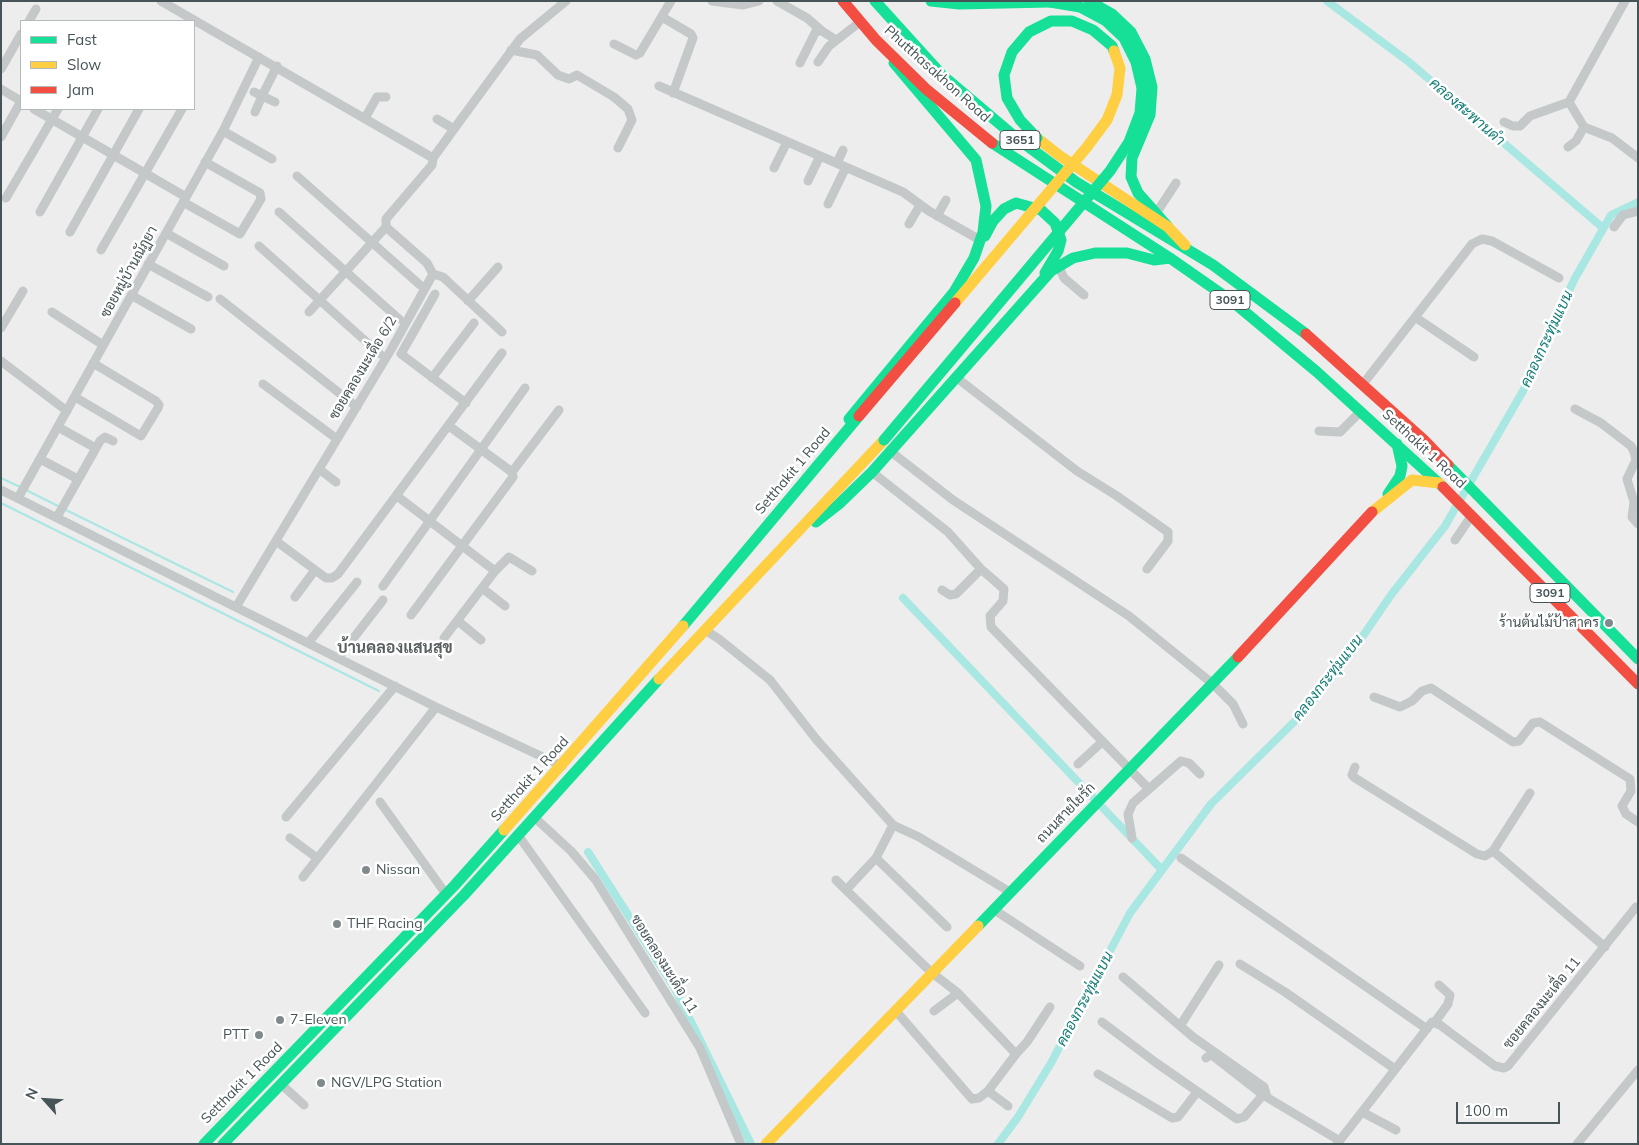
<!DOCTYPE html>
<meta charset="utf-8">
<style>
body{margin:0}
#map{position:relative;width:1639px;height:1145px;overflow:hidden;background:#ededed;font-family:Mulish,sans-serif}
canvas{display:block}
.frame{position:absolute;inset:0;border:2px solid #465457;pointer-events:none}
.legend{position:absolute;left:20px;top:20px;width:175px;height:90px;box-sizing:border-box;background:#fff;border:1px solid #b5bbbc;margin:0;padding:6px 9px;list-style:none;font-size:15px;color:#465457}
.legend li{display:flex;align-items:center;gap:10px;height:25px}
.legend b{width:25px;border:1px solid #b5bbbc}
.north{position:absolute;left:20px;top:1075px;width:50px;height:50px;-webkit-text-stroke:4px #fff;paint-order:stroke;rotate:296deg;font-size:14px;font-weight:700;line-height:20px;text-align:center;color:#465457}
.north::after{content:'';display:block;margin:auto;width:18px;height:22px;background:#465457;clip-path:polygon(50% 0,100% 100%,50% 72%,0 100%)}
.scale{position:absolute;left:1456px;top:1102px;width:104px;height:22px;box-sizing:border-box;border:2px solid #465457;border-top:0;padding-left:6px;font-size:15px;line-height:18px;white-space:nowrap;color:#465457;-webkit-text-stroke:4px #fff;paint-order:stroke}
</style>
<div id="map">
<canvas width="1639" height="1145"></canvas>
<div class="frame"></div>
<ul class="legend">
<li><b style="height:6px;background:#16e098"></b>Fast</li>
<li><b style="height:6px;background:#ffcf43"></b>Slow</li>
<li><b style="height:6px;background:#f24e42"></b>Jam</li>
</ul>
<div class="north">N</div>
<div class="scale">100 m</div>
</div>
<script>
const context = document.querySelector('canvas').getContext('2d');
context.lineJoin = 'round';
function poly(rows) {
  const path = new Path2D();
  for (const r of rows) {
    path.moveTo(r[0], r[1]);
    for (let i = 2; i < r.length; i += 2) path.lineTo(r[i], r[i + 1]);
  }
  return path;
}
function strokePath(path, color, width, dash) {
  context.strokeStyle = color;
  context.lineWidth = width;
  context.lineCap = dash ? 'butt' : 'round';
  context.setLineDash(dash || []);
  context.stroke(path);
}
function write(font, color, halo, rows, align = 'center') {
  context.font = font + ' Mulish,Sarabun,sans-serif';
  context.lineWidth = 5;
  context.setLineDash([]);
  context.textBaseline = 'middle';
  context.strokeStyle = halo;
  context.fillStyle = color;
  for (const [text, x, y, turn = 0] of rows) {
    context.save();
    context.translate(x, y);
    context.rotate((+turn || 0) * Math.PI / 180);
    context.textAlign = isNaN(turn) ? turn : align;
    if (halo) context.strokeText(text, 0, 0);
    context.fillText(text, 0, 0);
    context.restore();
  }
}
strokePath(poly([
 [1,478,20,487],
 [26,490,60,507],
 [1,503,379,691],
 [64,509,233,592]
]), '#a9e7e2', 2);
strokePath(poly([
 [1327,1,1409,62,1603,228],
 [903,598,1162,870],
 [588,852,674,987,751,1144],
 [998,1144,1018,1117,1051,1063,1130,913,1211,804,1304,712,1354,649,1391,595,1445,526,1523,391,1574,280,1611,215,1638,202]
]), '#a9e7e2', 8);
strokePath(poly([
 [161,1,433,158],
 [712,1,743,5,759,1],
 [777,1,807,18,822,31],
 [662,17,691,34,693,38,673,93],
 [29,21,36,9],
 [614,44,636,55,640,53,671,1],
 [511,50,537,55,558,75,569,79,577,75,614,97,628,109,632,120,618,148],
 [818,62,829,46,860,22],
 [800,63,816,31,822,31,836,40],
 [1,69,21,34],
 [659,86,903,192,929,211,980,240],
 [1,89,21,101],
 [254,92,262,96,277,66],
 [34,109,186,197],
 [255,112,262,96,275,102],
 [365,118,377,97,386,97],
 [437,119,454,129],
 [1504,122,1513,126,1520,126,1530,116,1569,102,1625,1],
 [1584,127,1612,138,1638,158],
 [223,131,272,159],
 [1,137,21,101],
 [1568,147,1576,141,1584,127,1569,102],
 [837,163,843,150],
 [774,168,787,142],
 [297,176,420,285],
 [808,181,820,156],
 [6,198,58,109],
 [183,202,240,234,261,199,260,193,205,162],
 [828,204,846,167],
 [40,212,98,109],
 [279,212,399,319],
 [1157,212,1176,183],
 [937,216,946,200],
 [909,224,920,205],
 [1614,227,1623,215,1638,211],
 [70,232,139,109],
 [166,233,224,266],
 [259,246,380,354],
 [101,250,182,109],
 [148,264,208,297],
 [1059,267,1064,278,1084,295],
 [433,274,443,277,502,332],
 [435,294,401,354,466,403],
 [131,295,191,329],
 [220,299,357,407],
 [468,301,498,267],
 [52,312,103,345],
 [309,312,386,227],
 [1415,317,1474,357],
 [1,328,23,291],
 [1,361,67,411],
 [432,378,474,323],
 [957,378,1077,471,1117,496,1168,532,1168,541,1147,569],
 [263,384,337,439],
 [1363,384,1472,244,1482,239,1492,241,1559,278],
 [75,397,141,436,158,408,159,405,156,401,93,363],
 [1575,409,1601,423,1631,446,1634,452,1636,460,1627,479,1634,502,1632,517,1638,524],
 [58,427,92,446],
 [1319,431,1340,432,1361,411],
 [890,451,953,500,1129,616,1213,684,1233,704,1243,724],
 [40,459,74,477],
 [319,469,336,482],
 [512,472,559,410],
 [872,472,948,532,981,569,1004,589,1003,601,990,616,991,627,1149,789,1181,761,1189,763,1200,774],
 [1,490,436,707,562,766],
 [397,496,495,571,444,638],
 [18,498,223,131,259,57],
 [57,517,100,441,105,437,113,441],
 [1455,540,1472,515],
 [276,541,326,578,332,578,338,574,502,353],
 [495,571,509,557,532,571],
 [383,586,525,388],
 [482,588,505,606],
 [942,590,950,595,956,594,981,569],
 [295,597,315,570],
 [236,607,392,348,433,274,427,263,386,227,386,219,432,165,433,158,454,129,520,39,566,1],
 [411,615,513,477,512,472,449,426],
 [458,621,481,640],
 [705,630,719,639,770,680,816,739,893,825,919,837,1010,892],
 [309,642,357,582],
 [338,658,383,600],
 [1374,697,1400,707,1412,701,1422,691,1431,688,1513,742,1519,741,1533,723,1540,722,1630,779,1631,791,1622,806,1626,814,1638,822],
 [1078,764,1102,742],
 [1355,767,1352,775,1355,778,1477,854,1485,856,1493,851,1605,947],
 [380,802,446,894],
 [286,817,395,686],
 [534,817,571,851,595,879,700,1048,741,1144],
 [518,835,645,1013],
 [290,838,317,858],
 [1132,838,1128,814,1133,803,1149,789],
 [1493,851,1530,793],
 [876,858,947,927],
 [1181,858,1427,1029],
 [303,877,436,707],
 [836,880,846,890,876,858,893,825],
 [846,890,931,972,958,993,1016,1054,1027,1042,1050,1007],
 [993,909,1080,966],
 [1240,964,1285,992,1395,1069],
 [1123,977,1193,1037,1264,1087,1267,1097],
 [895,1010,972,1099,979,1098,988,1091,1016,1054],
 [934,1011,958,993],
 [1102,1022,1155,1062,1237,1119,1244,1117,1263,1095,1340,1141],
 [1435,1022,1448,1004,1450,995,1439,985],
 [1180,1026,1219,965],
 [1206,1058,1210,1055,1213,1056,1263,1095],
 [1098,1074,1172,1118,1178,1117,1197,1092],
 [282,1085,304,1105],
 [988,1091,1008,1106],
 [1362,1112,1396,1130],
 [1337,1144,1432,1022,1440,1025,1495,1066,1504,1068,1508,1066,1636,907,1638,908],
 [1577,1144,1638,1070]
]), '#c4c8c8', 9);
strokePath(poly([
 [875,1,942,75,1014,136,1076,182,1213,265,1306,334],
 [931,1,959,4,1050,2],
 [1089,1,1112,14,1131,32,1145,59,1152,87,1150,115,1132,158,1131,177,1138,193,1168,227],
 [992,143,1170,258,1233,302,1317,372,1443,487],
 [985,236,993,221,1004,209,1016,203,1041,210,1055,223,1061,240,1058,251,1045,273],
 [849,419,954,292,974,258,983,232,986,206,976,160,894,63],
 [1448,465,1638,659],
 [1388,494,1400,476,1402,466,1397,444],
 [816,522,839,504,872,472,1051,271,1073,258,1095,253,1127,253,1154,260,1170,258],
 [683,626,859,416],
 [978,926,1238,657],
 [204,1144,454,886,504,830],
 [223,1144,464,895,659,679]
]), '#16e098', 11);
strokePath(poly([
 [1037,138,1060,156,1168,227,1185,245],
 [1372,512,1412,480,1439,483],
 [659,679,884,440],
 [504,830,683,626],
 [766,1144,978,926]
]), '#ffcf43', 11);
strokePath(poly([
 [843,1,876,40,926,89,992,143],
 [1306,334,1424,440,1448,465],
 [1443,487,1638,684],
 [1238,657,1372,512]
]), '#f24e42', 11);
strokePath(poly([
 [1037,138,1020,120,1007,98,1004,75,1012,52,1029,32,1051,21,1072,21,1093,30,1112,46,1114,51],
 [884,440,1110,171,1129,142,1140,113,1142,88,1136,62,1124,38,1106,21,1080,7,1050,2]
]), '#16e098', 11);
strokePath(poly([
 [955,303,1087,147,1107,120,1117,95,1120,68,1114,51]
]), '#ffcf43', 11);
strokePath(poly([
 [859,416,955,303]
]), '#f24e42', 11);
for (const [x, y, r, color] of [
 [1609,623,5,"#808a8c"],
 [366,870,5,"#808a8c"],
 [337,924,5,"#808a8c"],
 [280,1020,5,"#808a8c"],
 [259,1035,5,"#808a8c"],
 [321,1083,5,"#808a8c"]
]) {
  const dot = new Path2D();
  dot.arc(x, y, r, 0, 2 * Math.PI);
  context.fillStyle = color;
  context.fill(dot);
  strokePath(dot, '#fff', 2);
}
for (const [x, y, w] of [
 [1020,140,40],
 [1230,300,40],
 [1550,593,40]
]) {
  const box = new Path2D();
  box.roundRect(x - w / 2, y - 9.5, w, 19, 4);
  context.fillStyle = '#fff';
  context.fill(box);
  strokePath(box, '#465457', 1);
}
write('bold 12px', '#465457', null, [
 ["3651",1020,140],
 ["3091",1230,300],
 ["3091",1550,593]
]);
write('14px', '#465457', '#fff', [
 ["Phutthasakhon Road",937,74,42],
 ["ซอยหมู่บ้านณัฏยา",129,272,-61],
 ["ซอยคลองมะเดื่อ 6/2",363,368,-59],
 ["Setthakit 1 Road",1424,449,43],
 ["Setthakit 1 Road",793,471,-50],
 ["Setthakit 1 Road",530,779,-48],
 ["ถนนสายใยรัก",1066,813,-46],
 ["ซอยคลองมะเดื่อ 11",664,964,58],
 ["ซอยคลองมะเดื่อ 11",1542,1003,-51],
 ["Setthakit 1 Road",242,1083,-45]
]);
write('14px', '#465457', '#fff', [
 ["ร้านต้นไม้ป้าสาคร",1599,623,"right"],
 ["Nissan",376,870],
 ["THF Racing",347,924],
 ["7-Eleven",290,1020],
 ["PTT",249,1035,"right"],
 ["NGV/LPG Station",331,1083]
], 'left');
write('italic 15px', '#167e76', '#fff', [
 ["คลองสะพานดำ",1467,112,41],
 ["คลองกระทุ่มแบน",1547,339,-65],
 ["คลองกระทุ่มแบน",1328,678,-52],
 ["คลองกระทุ่มแบน",1085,999,-62]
]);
write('bold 16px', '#595e60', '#fff', [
 ["บ้านคลองแสนสุข",395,648]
]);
</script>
